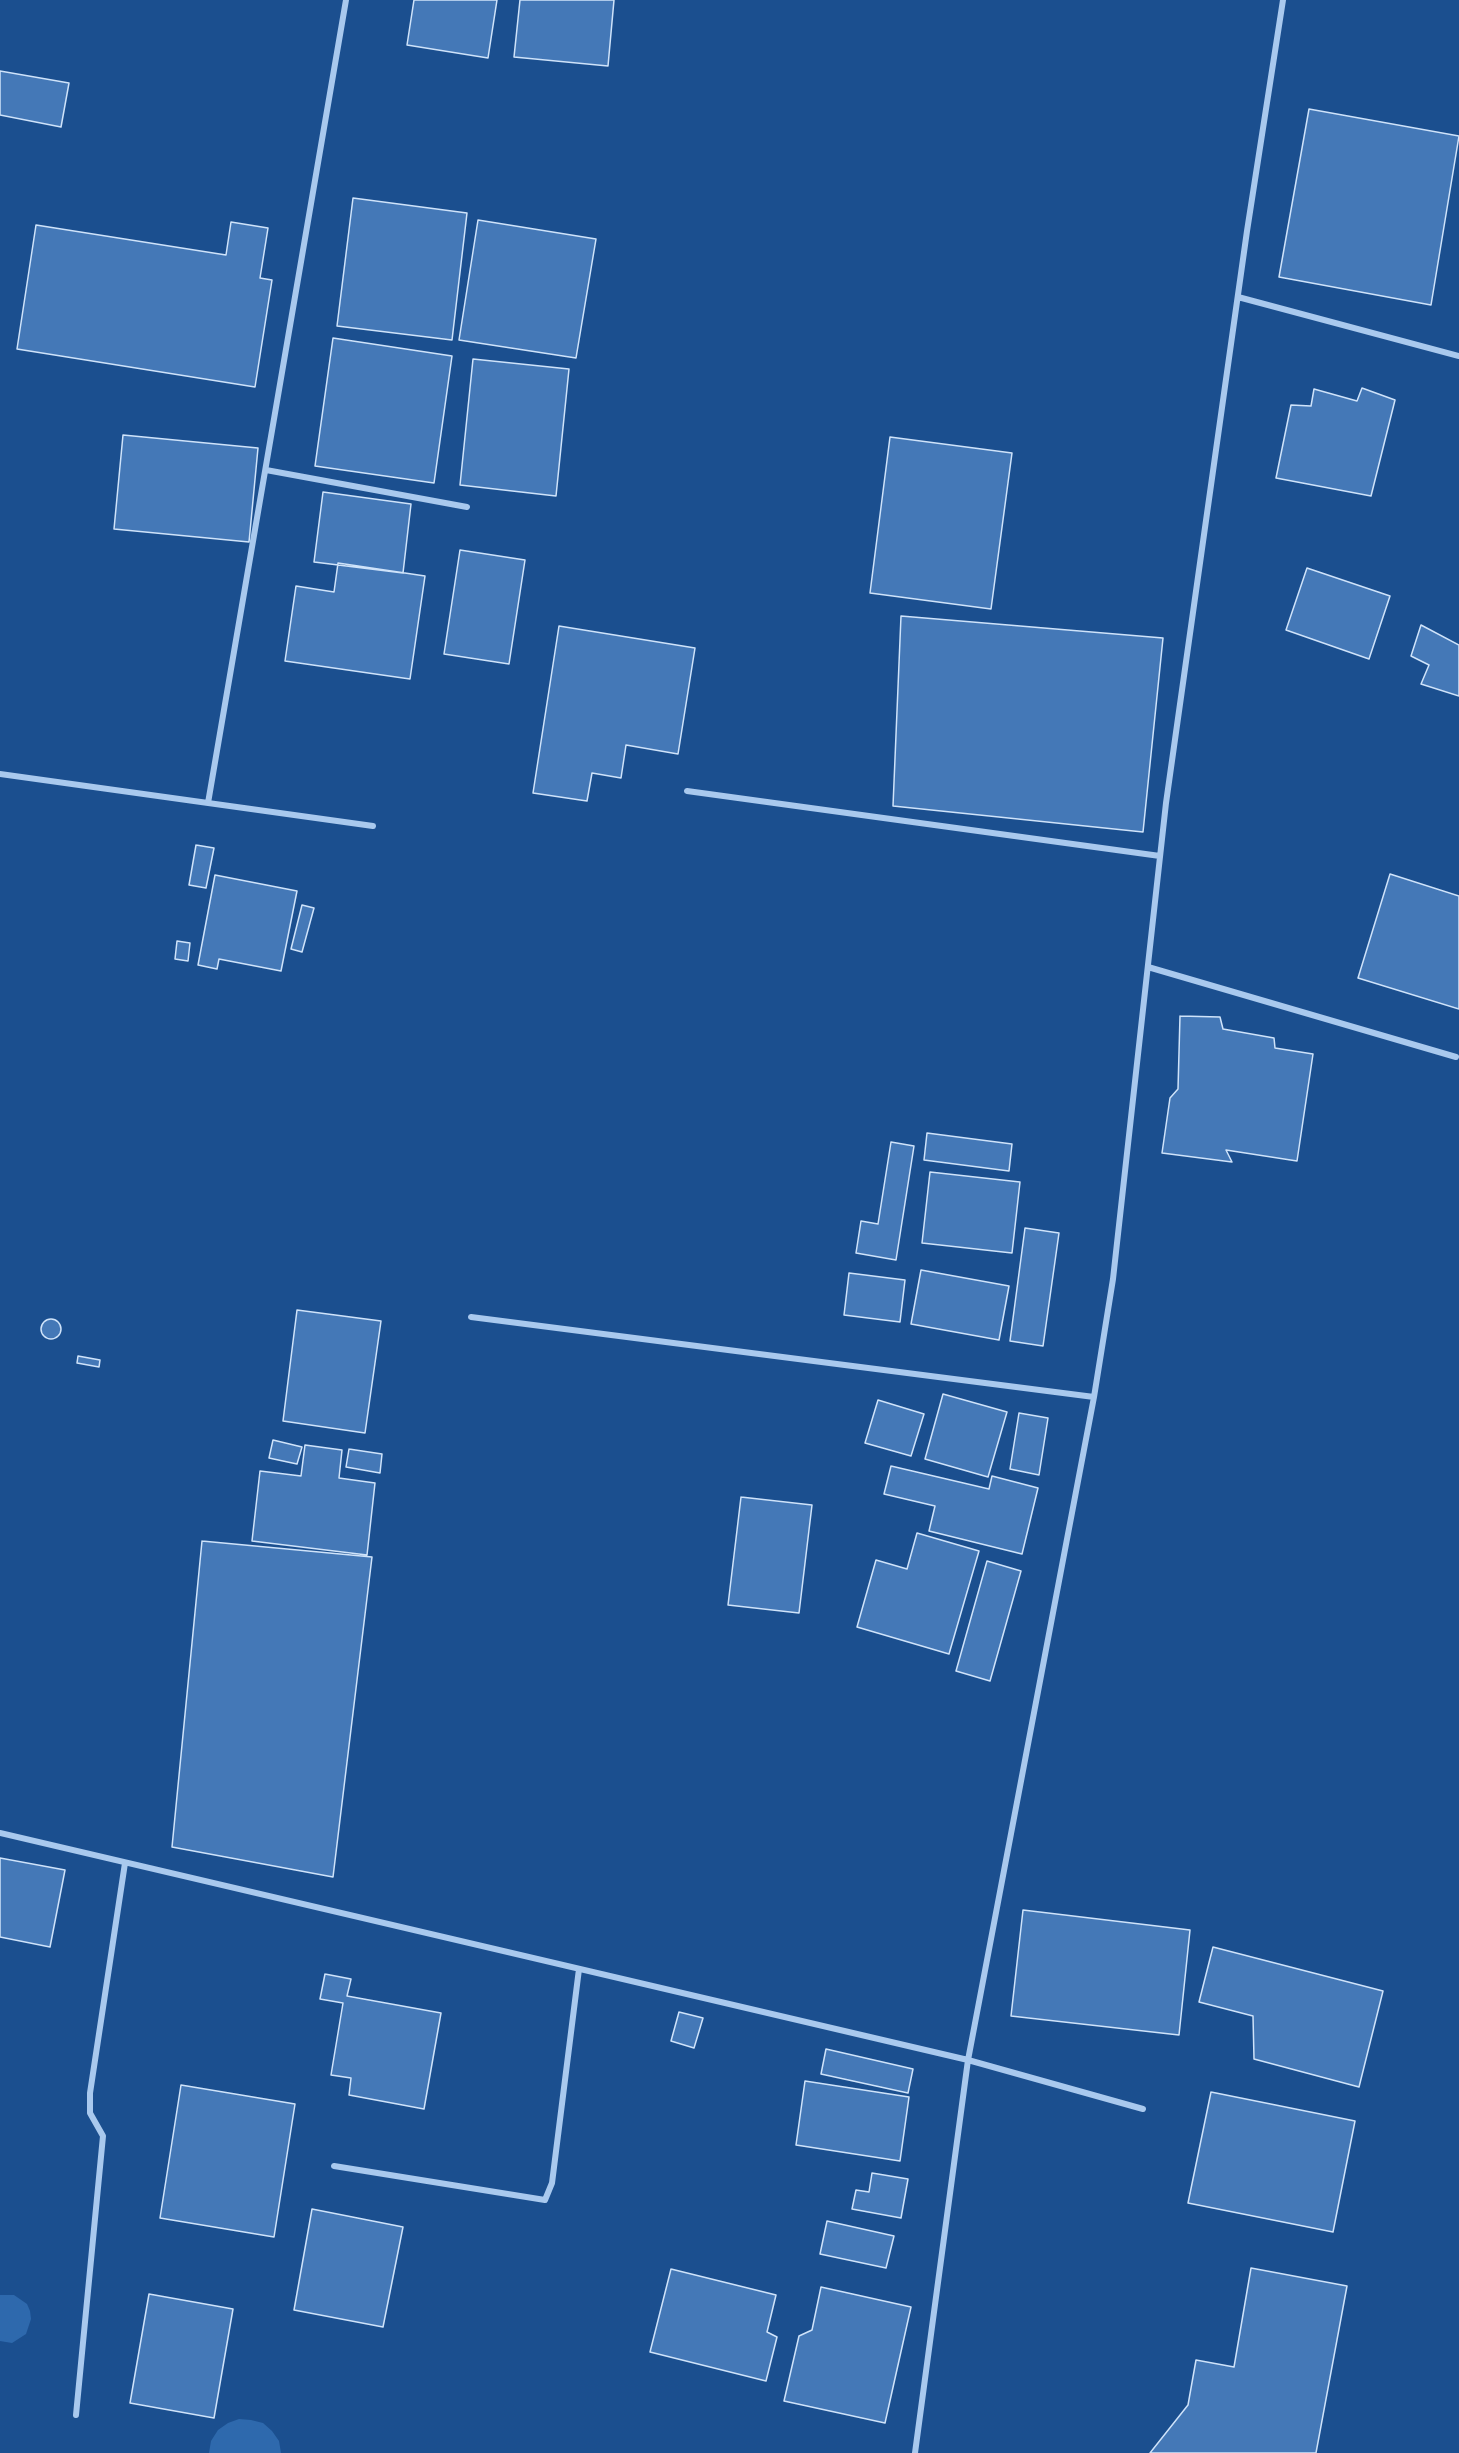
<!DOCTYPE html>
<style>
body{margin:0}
canvas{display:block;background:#1b4f8f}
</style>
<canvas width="1459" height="2453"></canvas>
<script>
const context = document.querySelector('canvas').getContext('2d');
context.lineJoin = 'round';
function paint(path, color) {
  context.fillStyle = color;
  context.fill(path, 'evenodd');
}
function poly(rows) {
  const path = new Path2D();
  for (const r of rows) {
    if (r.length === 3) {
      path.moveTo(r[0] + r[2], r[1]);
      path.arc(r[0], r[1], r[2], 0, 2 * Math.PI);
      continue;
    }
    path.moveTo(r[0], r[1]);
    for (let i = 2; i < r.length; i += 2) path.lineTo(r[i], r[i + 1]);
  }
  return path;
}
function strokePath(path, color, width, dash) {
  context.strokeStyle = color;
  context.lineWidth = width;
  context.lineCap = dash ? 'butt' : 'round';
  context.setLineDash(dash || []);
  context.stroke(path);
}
paint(poly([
 [0,2295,14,2295,27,2304,30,2311,31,2319,26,2334,12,2343,0,2341],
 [239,2419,251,2420,263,2423,272,2431,279,2441,281,2453,209,2453,211,2441,218,2430,228,2423]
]), '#2e69ad');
const building = poly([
 [414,0,497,0,488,58,407,45,414,0],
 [520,0,614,0,608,66,514,57,520,0],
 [0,71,69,83,61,127,0,115,0,71],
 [1309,109,1459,136,1431,305,1279,277,1309,109],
 [353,198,467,213,452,340,337,326,353,198],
 [478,220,596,239,576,358,459,340,478,220],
 [231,222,268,228,260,278,272,280,255,387,17,349,36,225,226,255,231,222],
 [333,338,452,356,434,483,315,466,333,338],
 [473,359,569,369,556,496,460,485,473,359],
 [1362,388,1395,400,1371,496,1276,478,1291,405,1311,406,1314,389,1357,401,1362,388],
 [123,435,258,448,249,542,114,529,123,435],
 [890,437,1012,453,991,609,870,593,890,437],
 [323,492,411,504,403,573,314,562,323,492],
 [460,550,525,560,509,664,444,654,460,550],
 [338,563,425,576,410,679,285,661,296,586,334,592,338,563],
 [1307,568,1390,596,1369,659,1286,630,1307,568],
 [901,616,1163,638,1143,832,893,806,901,616],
 [1421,625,1459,645,1459,696,1421,684,1429,665,1411,656,1421,625],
 [559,626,695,648,678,754,626,745,621,778,592,773,587,801,533,793,559,626],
 [196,845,214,848,206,888,189,885,196,845],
 [1390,874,1459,896,1459,1009,1358,978,1390,874],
 [215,875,297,891,281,971,219,959,217,969,198,965,215,875],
 [302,905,314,908,302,952,291,949,302,905],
 [177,941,190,943,188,961,175,959,177,941],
 [1180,1016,1220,1017,1223,1029,1274,1038,1275,1048,1313,1054,1297,1161,1226,1150,1232,1162,1162,1153,1170,1098,1178,1089,1180,1016],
 [927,1133,1012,1144,1009,1171,924,1160,927,1133],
 [891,1142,914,1146,896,1260,856,1253,861,1221,878,1224,891,1142],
 [930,1172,1020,1182,1012,1253,922,1243,930,1172],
 [1025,1228,1059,1233,1043,1346,1010,1341,1025,1228],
 [921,1270,1009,1286,999,1340,911,1324,921,1270],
 [849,1273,905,1280,900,1322,844,1315,849,1273],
 [297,1310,381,1321,365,1433,283,1421,297,1310],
 [51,1329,10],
 [78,1356,100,1360,99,1367,77,1363,78,1356],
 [943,1394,1007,1412,988,1477,925,1459,943,1394],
 [878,1400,924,1414,911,1456,865,1443,878,1400],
 [1019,1413,1048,1418,1039,1475,1010,1469,1019,1413],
 [273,1440,302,1447,297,1464,269,1458,273,1440],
 [305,1445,342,1450,339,1478,375,1483,367,1555,252,1541,260,1471,301,1476,305,1445],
 [349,1449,382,1454,380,1473,346,1467,349,1449],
 [891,1466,989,1489,992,1476,1038,1488,1022,1554,929,1531,935,1506,884,1494,891,1466],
 [741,1497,812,1505,799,1613,728,1605,741,1497],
 [917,1533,979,1551,949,1654,857,1627,876,1560,907,1569,917,1533],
 [202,1541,372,1557,333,1877,172,1847,202,1541],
 [987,1561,1021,1571,990,1681,956,1671,987,1561],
 [0,1858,65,1870,50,1947,0,1937,0,1858],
 [1023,1910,1190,1930,1179,2035,1011,2016,1023,1910],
 [1213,1947,1383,1991,1359,2087,1254,2059,1253,2016,1199,2002,1213,1947],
 [325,1974,351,1979,347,1996,441,2013,424,2109,349,2095,351,2078,331,2075,343,2003,320,1999,325,1974],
 [679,2012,703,2018,694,2048,671,2041,679,2012],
 [826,2049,913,2069,908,2093,821,2074,826,2049],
 [805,2081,909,2097,900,2161,796,2145,805,2081],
 [181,2085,295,2104,274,2237,160,2218,181,2085],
 [1211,2092,1355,2121,1333,2232,1188,2203,1211,2092],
 [872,2173,908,2179,901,2218,852,2209,856,2190,869,2192,872,2173],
 [312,2209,403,2227,383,2327,294,2310,312,2209],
 [827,2221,894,2236,886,2268,820,2254,827,2221],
 [1251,2268,1347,2286,1316,2453,1150,2453,1188,2405,1196,2360,1234,2367,1251,2268],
 [671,2269,776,2295,767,2332,777,2337,766,2381,650,2352,671,2269],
 [821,2287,911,2307,885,2423,784,2401,799,2336,812,2330,821,2287],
 [149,2294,233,2309,214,2418,130,2403,149,2294]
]);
paint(building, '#4478b7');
strokePath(building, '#cfe3fa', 1.5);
strokePath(poly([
 [1238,297,1459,356],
 [266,470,467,507],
 [0,774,373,826],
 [687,791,1160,856],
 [208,803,346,0],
 [1148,967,1456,1057],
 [471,1317,1094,1397],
 [0,1833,968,2060,1143,2109],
 [334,2166,545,2200,552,2183,579,1969],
 [76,2415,103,2136,90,2113,90,2093,125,1863],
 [915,2453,968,2060,1094,1397,1113,1279,1166,803,1247,231,1283,0]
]), '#a9c9ee', 6);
</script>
